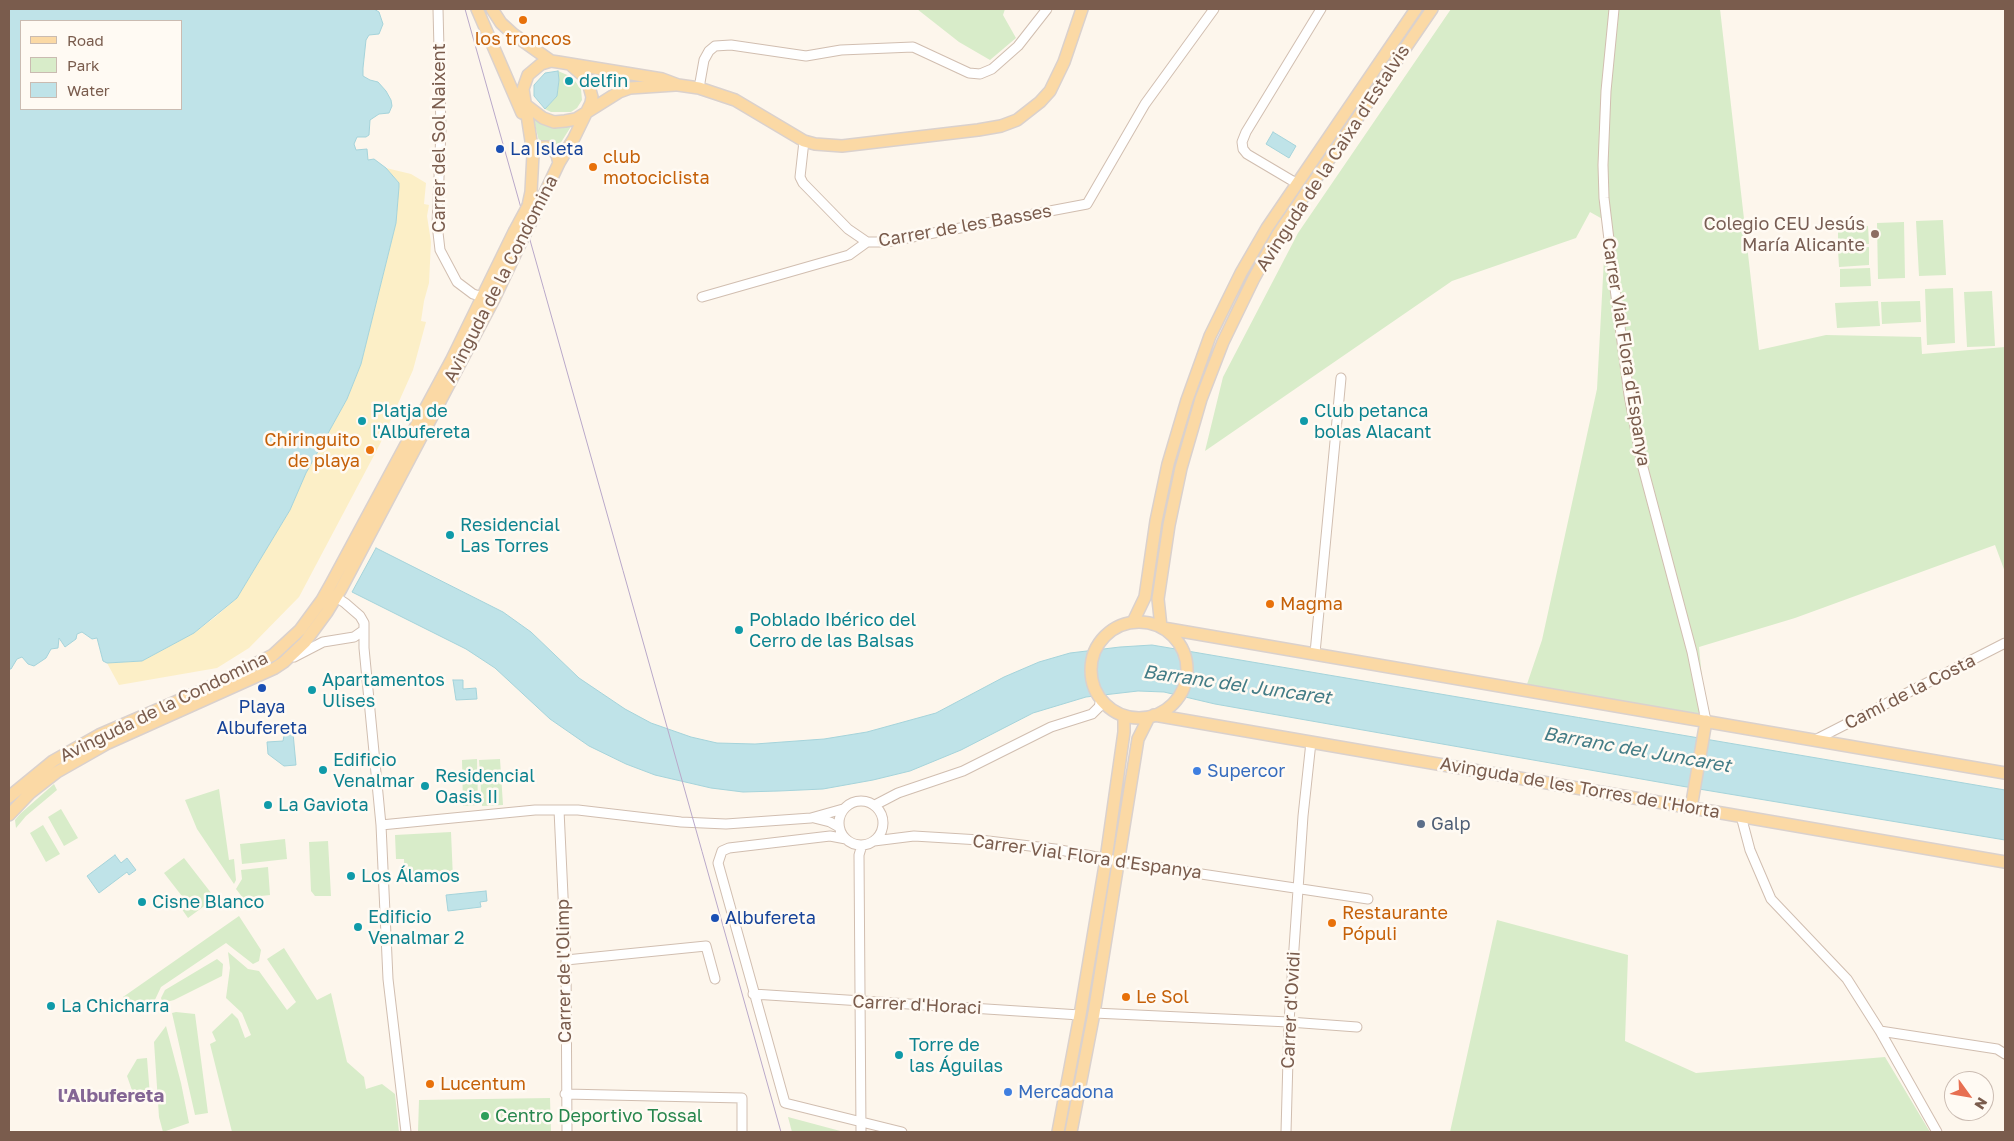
<!DOCTYPE html>
<meta charset="utf-8">
<style>
body{margin:0}
#map{position:relative;width:2014px;height:1141px;overflow:hidden;background:#fdf6ec;font-family:"Golos Text",sans-serif}
canvas{display:block}
.frame{position:absolute;inset:0;border:10px solid #7a5c4d;pointer-events:none}
.legend{position:absolute;left:20px;top:20px;width:162px;height:90px;box-sizing:border-box;background:#fffaf3;border:1px solid #cabbb1;margin:0;padding:6px 9px;list-style:none;font-size:15px;color:#7a5c4d}
.legend li{display:flex;align-items:center;gap:10px;height:25px}
.legend b{width:25px;border:1px solid #cabbb1}
.north{position:absolute;left:1944px;top:1071px;width:50px;height:50px;box-sizing:border-box;background:#fffaf3;border:1px solid #cabbb1;border-radius:50%;rotate:122deg;font-size:14px;font-weight:700;line-height:20px;text-align:center;color:#7a5c4d}
.north::after{content:'';display:block;margin:auto;width:18px;height:22px;background:#e76f51;clip-path:polygon(50% 0,100% 100%,50% 72%,0 100%)}
</style>
<div id="map">
<canvas width="2014" height="1141"></canvas>
<div class="frame"></div>
<ul class="legend">
<li><b style="height:6px;background:#fbd9a5"></b>Road</li>
<li><b style="height:14px;background:#d8ecc9"></b>Park</li>
<li><b style="height:14px;background:#bfe3e8"></b>Water</li>
</ul>
<div class="north">N</div>
</div>
<script>
const context = document.querySelector('canvas').getContext('2d');
context.lineJoin = 'round';
function paint(path, color) {
  context.fillStyle = color;
  context.fill(path, 'evenodd');
}
function poly(rows) {
  const path = new Path2D();
  for (const r of rows) {
    if (r.length === 3) {
      path.moveTo(r[0] + r[2], r[1]);
      path.arc(r[0], r[1], r[2], 0, 2 * Math.PI);
      continue;
    }
    path.moveTo(r[0], r[1]);
    for (let i = 2; i < r.length; i += 2) path.lineTo(r[i], r[i + 1]);
  }
  return path;
}
function strokePath(path, color, width, dash) {
  context.strokeStyle = color;
  context.lineWidth = width;
  context.lineCap = dash ? 'butt' : 'round';
  context.setLineDash(dash || []);
  context.stroke(path);
}
function write(font, color, halo, rows, align = 'center') {
  context.font = font + ' "Golos Text",sans-serif';
  context.lineWidth = 5;
  context.setLineDash([]);
  context.textBaseline = 'middle';
  context.strokeStyle = halo;
  context.fillStyle = color;
  for (const [text, x, y, turn = 0] of rows) {
    context.save();
    context.translate(x, y);
    context.rotate((+turn || 0) * Math.PI / 180);
    context.textAlign = isNaN(turn) ? turn : align;
    if (halo) context.strokeText(text, 0, 0);
    context.fillText(text, 0, 0);
    context.restore();
  }
}
paint(poly([
 [917,9,1005,9,1003,15,1016,38,990,60,959,42],
 [1451,9,1720,9,1759,350,1826,335,1921,337,1922,354,2005,347,2005,572,1995,545,1795,618,1699,647,1706,721,1525,690,1542,640,1597,389,1606,221,1590,212,1576,238,1452,281,1205,451,1223,377,1298,233],
 [558,71,572,77,581,89,582,100,577,108,571,112,551,112,545,109,557,96,559,80],
 [533,117,572,125,558,147,552,143,539,141],
 [1943,220,1946,275,1919,276,1916,221],
 [1904,222,1905,278,1878,279,1877,223],
 [1868,226,1869,244,1838,246,1838,228],
 [1869,247,1869,265,1839,267,1838,249],
 [1870,268,1871,286,1840,287,1840,269],
 [1953,288,1955,343,1927,345,1925,289],
 [1992,291,1995,346,1967,347,1964,292],
 [1878,301,1880,326,1837,328,1835,303],
 [1920,301,1921,322,1882,324,1881,302],
 [477,759,478,805,463,806,462,760],
 [500,759,503,805,482,806,479,760],
 [54,784,57,790,26,816,16,828,15,820,20,814],
 [219,789,229,860,234,859,236,880,234,884,197,829,185,800],
 [61,809,78,838,64,846,48,817],
 [43,825,60,854,46,862,30,833],
 [451,832,453,879,405,882,404,859,396,859,395,835],
 [285,839,287,859,242,864,240,844],
 [328,841,331,896,315,896,311,891,309,842],
 [184,858,215,898,188,918,179,905,185,900,164,873],
 [268,867,270,895,243,898,236,889,242,879,241,870],
 [239,916,261,950,259,961,253,964,226,943,161,987,153,1004,134,1004,126,1001,123,997],
 [1497,920,1628,955,1625,1041,1696,1073,1885,1057,1930,1132,1450,1132],
 [284,948,317,1000,331,993,347,1062,364,1077,366,1089,382,1084,395,1094,399,1132,232,1132,210,1044,216,1041,212,1032,232,1013,238,1019,245,1038,251,1035,242,1013,226,998,230,968,228,952,248,969,259,971,287,1010,296,1002,267,959],
 [217,959,223,964,222,976,174,1000,163,1003,161,998,165,990],
 [176,1012,195,1014,208,1113,195,1115,172,1013],
 [166,1026,181,1083,189,1123,163,1132,159,1117,154,1042],
 [147,1058,150,1096,134,1096,127,1076,137,1059],
 [550,1098,551,1132,418,1132,419,1100],
 [788,1117,844,1132,792,1132]
]), '#d8ecc9');
paint(poly([
 [386,168,411,174,426,183,424,204,429,205,427,216,431,242,429,283,424,301,421,321,426,322,413,370,380,444,299,597,249,648,217,668,119,685,107,663,142,661,194,633,214,618,237,598,290,510,306,473,347,399,361,364,396,223,399,183]
]), '#fcefc7');
const water = poly([
 [9,9,374,9,379,12,383,24,379,34,369,35,366,40,363,68,363,76,370,80,378,82,386,91,391,100,392,106,389,113,379,114,370,120,369,135,366,137,357,137,354,144,356,150,367,149,368,160,374,159,386,168,399,183,399,187,396,223,361,364,347,399,306,473,290,510,237,598,194,633,142,661,107,663,103,661,97,638,92,639,82,632,77,634,76,639,65,647,59,638,58,648,51,649,46,658,34,666,28,664,22,657,17,659,11,669,9,669,9,9],
 [181,21,181,109,21,109,21,21,181,21],
 [558,71,559,80,557,96,545,109,534,96,534,85,545,73,558,71],
 [1273,132,1296,146,1289,158,1266,144,1273,132],
 [376,548,503,612,531,632,579,678,625,709,651,723,691,737,717,743,755,744,824,739,867,732,936,713,1004,677,1039,662,1070,653,1120,647,1152,645,2005,790,2005,840,1681,786,1215,704,1164,692,1138,691,1086,697,1033,713,961,750,910,771,873,780,823,789,779,791,743,792,711,788,655,775,626,764,589,746,550,719,495,668,466,649,352,592,376,548],
 [453,680,463,680,463,689,476,688,477,699,456,700,453,680],
 [293,733,296,765,284,766,268,754,267,742,283,741,284,736,293,733],
 [115,855,121,863,127,858,136,870,129,875,127,872,99,893,87,876,115,855],
 [486,891,487,901,480,902,481,907,448,911,446,895,486,891]
]);
paint(water, '#bfe3e8');
strokePath(water, '#a5d3da', 1);
const minor = poly([
 [438,9,441,130,437,224,440,250,457,282,473,294,486,298],
 [1614,9,1606,91,1603,165,1604,198,1613,273,1629,395,1642,464,1692,652,1706,721],
 [699,88,704,60,709,51,715,46,731,45,806,56,841,50,913,47,969,73,980,74,992,69,1018,46,1047,9],
 [804,141,800,177,803,183,848,229,867,242],
 [1296,183,1247,154,1243,149,1242,142,1246,132,1321,9],
 [702,297,849,255,867,242,886,242,1087,204,1145,104,1214,9],
 [330,598,336,597,345,603,360,616,364,623,364,648,381,825,388,979,406,1132],
 [1315,653,1341,378],
 [294,657,323,642,354,637,364,630],
 [1815,740,2005,643],
 [861,823,22],
 [875,805,898,793,963,771,1051,727,1092,714,1099,707,1101,699],
 [559,810,566,960,567,1132],
 [1741,816,1750,850,1771,899,1847,979,1880,1031,1937,1132],
 [814,818,830,822,839,827],
 [381,825,535,810,578,810,681,822,726,824,811,818,843,809],
 [846,839,830,836,729,848,722,851,718,863,785,1103,902,1132],
 [874,841,914,836,980,840,1055,849,1128,863,1368,899],
 [566,960,706,946,715,979],
 [753,994,1080,1015],
 [1094,1013,1289,1022,1357,1027],
 [1880,1031,1997,1049,2005,1054],
 [565,1094,742,1098,742,1132],
 [861,1132,859,855,862,845],
 [1286,1132,1289,1022,1303,816,1311,742]
]);
const major = poly([
 [477,9,522,113],
 [492,9,501,23,513,34,551,61],
 [526,105,543,118,554,122,565,121,576,119,619,92,630,88,675,85],
 [533,154,540,147,548,147,553,150,557,155,559,163],
 [528,206,531,192,533,154,523,89,528,75,541,64,551,61,558,62,662,79,678,85,699,88,735,100,804,141,815,144,842,146,978,130,1001,126,1017,120,1040,102,1050,91,1064,62,1082,9],
 [531,222,559,163,574,138,591,103,592,97,587,79,572,66],
 [1139,670,48],
 [1133,622,1145,597,1156,521,1168,464,1187,400,1210,336,1241,273,1267,228,1416,9],
 [1161,627,1158,599,1169,525,1181,468,1201,399,1223,342,1253,280,1278,234,1432,9],
 [1163,628,2005,773],
 [1154,715,2005,862],
 [9,797,53,761,99,735,203,690,273,655,300,630,322,600,331,584,452,359,514,232],
 [1691,808,1706,721],
 [9,815,30,793,57,772,108,743,275,668,284,662,305,642,327,612,341,589,494,299,520,244],
 [1058,1132,1080,1015,1106,859,1124,732,1124,716],
 [1071,1132,1094,1013,1138,739,1149,717]
]);
strokePath(minor, '#d1beb0', 11);
strokePath(major, '#dad1cd', 14);
strokePath(minor, '#fff', 9);
strokePath(major, '#fbd9a5', 11);
strokePath(poly([
 [465,9,781,1132]
]), '#b9a8c9', 1);
const majorBridge = poly([
 [514,232,528,206],
 [520,244,531,222]
]);
strokePath(majorBridge, '#dad1cd', 14, []);
strokePath(majorBridge, '#fbd9a5', 11);
for (const [x, y, r, color] of [
 [523,20,5,"#e8710a"],
 [569,81,5,"#0f9aa8"],
 [500,149,5,"#1a4fb4"],
 [593,167,5,"#e8710a"],
 [1875,234,5,"#8d6e63"],
 [362,421,5,"#0f9aa8"],
 [1304,421,5,"#0f9aa8"],
 [370,450,5,"#e8710a"],
 [450,535,5,"#0f9aa8"],
 [1270,604,5,"#e8710a"],
 [739,630,5,"#0f9aa8"],
 [262,688,5,"#1a4fb4"],
 [312,690,5,"#0f9aa8"],
 [323,770,5,"#0f9aa8"],
 [1197,771,5,"#3f7fe0"],
 [425,786,5,"#0f9aa8"],
 [268,805,5,"#0f9aa8"],
 [1421,824,5,"#5c6f8a"],
 [351,876,5,"#0f9aa8"],
 [142,902,5,"#0f9aa8"],
 [715,918,5,"#1a4fb4"],
 [1332,923,5,"#e8710a"],
 [358,927,5,"#0f9aa8"],
 [1126,997,5,"#e8710a"],
 [51,1006,5,"#0f9aa8"],
 [899,1055,5,"#0f9aa8"],
 [430,1084,5,"#e8710a"],
 [1008,1092,5,"#3f7fe0"],
 [485,1116,5,"#2e9e5b"]
]) {
  const dot = new Path2D();
  dot.arc(x, y, r, 0, 2 * Math.PI);
  context.fillStyle = color;
  context.fill(dot);
  strokePath(dot, '#fffaf3', 2);
}
write('18px', '#c56008', '#fffaf3', [
 ["los troncos",523,39,"center"],
 ["club",603,157],
 ["motociclista",603,178],
 ["Chiringuito",360,440,"right"],
 ["de playa",360,461,"right"],
 ["Magma",1280,604],
 ["Restaurante",1342,913],
 ["Pópuli",1342,934],
 ["Le Sol",1136,997],
 ["Lucentum",440,1084]
], 'left');
write('18px', '#0d838f', '#fffaf3', [
 ["delfin",579,81],
 ["Platja de",372,411],
 ["l'Albufereta",372,432],
 ["Club petanca",1314,411],
 ["bolas Alacant",1314,432],
 ["Residencial",460,525],
 ["Las Torres",460,546],
 ["Poblado Ibérico del",749,620],
 ["Cerro de las Balsas",749,641],
 ["Apartamentos",322,680],
 ["Ulises",322,701],
 ["Edificio",333,760],
 ["Venalmar",333,781],
 ["Residencial",435,776],
 ["Oasis II",435,797],
 ["La Gaviota",278,805],
 ["Los Álamos",361,876],
 ["Cisne Blanco",152,902],
 ["Edificio",368,917],
 ["Venalmar 2",368,938],
 ["La Chicharra",61,1006],
 ["Torre de",909,1045],
 ["las Águilas",909,1066]
], 'left');
write('18px', '#7a5c4d', '#fffaf3', [
 ["Carrer del Sol Naixent",439,138,-90],
 ["Avinguda de la Caixa d'Estalvis",1333,158,-57],
 ["Carrer de les Basses",965,226,-10],
 ["Avinguda de la Condomina",501,279,-63],
 ["Carrer Vial Flora d'Espanya",1626,352,81],
 ["Camí de la Costa",1910,692,-27],
 ["Avinguda de la Condomina",164,707,-26],
 ["Avinguda de les Torres de l'Horta",1580,788,10],
 ["Carrer Vial Flora d'Espanya",1087,857,8],
 ["Carrer de l'Olimp",564,971,-91],
 ["Carrer d'Horaci",917,1005,3],
 ["Carrer d'Ovidi",1291,1010,-87]
]);
write('18px', '#164399', '#fffaf3', [
 ["La Isleta",510,149],
 ["Playa",262,707,"center"],
 ["Albufereta",262,728,"center"],
 ["Albufereta",725,918]
], 'left');
write('18px', '#785e54', '#fffaf3', [
 ["Colegio CEU Jesús",1865,224],
 ["María Alicante",1865,245]
], 'right');
write('18px', '#366cbe', '#fffaf3', [
 ["Supercor",1207,771],
 ["Mercadona",1018,1092]
], 'left');
write('18px', '#4e5e75', '#fffaf3', [
 ["Galp",1431,824]
], 'left');
write('18px', '#27864d', '#fffaf3', [
 ["Centro Deportivo Tossal",495,1116]
], 'left');
write('italic 19px', '#437c86', '#fffaf3', [
 ["Barranc del Juncaret",1237,685,8],
 ["Barranc del Juncaret",1637,750,10]
]);
write('bold 19px', '#846695', '#fffaf3', [
 ["l'Albufereta",111,1096]
]);
</script>
